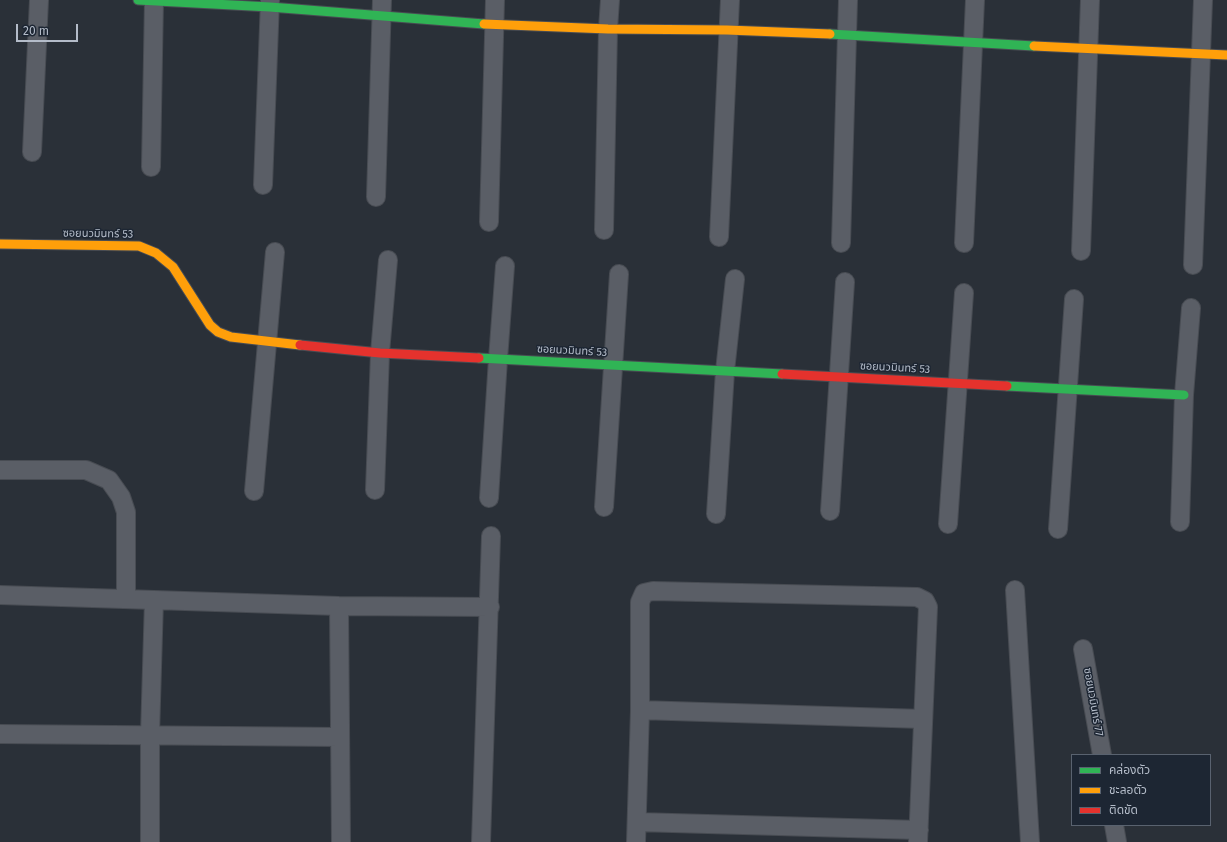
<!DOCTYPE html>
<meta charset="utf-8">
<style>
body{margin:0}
#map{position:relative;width:1227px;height:842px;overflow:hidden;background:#2a3038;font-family:"Fira Sans","Noto Sans Thai",sans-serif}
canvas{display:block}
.legend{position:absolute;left:1071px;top:754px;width:140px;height:72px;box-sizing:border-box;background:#1d2633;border:1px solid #59626f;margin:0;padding:5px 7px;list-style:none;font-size:12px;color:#b4bcc9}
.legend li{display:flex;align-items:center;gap:8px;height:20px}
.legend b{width:20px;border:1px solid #59626f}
.scale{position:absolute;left:16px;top:24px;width:62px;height:18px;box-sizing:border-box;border:2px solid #b4bcc9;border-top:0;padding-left:5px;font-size:12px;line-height:14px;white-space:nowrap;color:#b4bcc9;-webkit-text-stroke:3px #1d2633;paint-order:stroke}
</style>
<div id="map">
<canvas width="1227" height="842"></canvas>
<ul class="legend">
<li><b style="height:5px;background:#30b455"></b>คล่องตัว</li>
<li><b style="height:5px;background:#ff9f0a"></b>ชะลอตัว</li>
<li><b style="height:5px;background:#e5322d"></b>ติดขัด</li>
</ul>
<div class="scale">20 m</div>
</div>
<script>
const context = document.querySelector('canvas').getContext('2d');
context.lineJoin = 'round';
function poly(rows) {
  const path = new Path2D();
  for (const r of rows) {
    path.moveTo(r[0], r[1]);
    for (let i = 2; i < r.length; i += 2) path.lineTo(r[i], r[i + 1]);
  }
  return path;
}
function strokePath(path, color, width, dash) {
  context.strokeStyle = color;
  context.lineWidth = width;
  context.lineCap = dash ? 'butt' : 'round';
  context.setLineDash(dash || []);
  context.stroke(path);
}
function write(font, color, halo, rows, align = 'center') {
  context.font = font + ' "Fira Sans","Noto Sans Thai",sans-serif';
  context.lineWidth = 3;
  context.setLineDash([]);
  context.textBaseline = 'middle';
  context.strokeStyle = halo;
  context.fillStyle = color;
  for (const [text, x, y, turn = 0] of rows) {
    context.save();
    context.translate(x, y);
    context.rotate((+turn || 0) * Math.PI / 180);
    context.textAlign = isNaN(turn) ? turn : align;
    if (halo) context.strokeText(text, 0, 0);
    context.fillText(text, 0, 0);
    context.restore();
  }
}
const street = poly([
 [32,152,39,0],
 [151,167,154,0],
 [263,185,270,0],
 [376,197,382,0],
 [489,222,495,0],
 [604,230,608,29,610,0],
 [719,237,730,0],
 [841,243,848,0],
 [964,243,975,0],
 [1081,251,1090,0],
 [1193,265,1203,0],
 [0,470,86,470,109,480,121,497,126,512,126,599],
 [375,490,380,353,388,260],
 [254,491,275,252],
 [489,498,498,359,505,266],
 [604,507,619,274],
 [830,511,845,282],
 [716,514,725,371,735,279],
 [1180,522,1184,395,1191,308],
 [948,524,964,293],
 [1058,529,1074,299],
 [1015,590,1030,842],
 [0,595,339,606,490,607],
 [339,606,341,842],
 [1083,649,1102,755],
 [640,710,923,719],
 [0,734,339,737],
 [637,822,919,830],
 [1114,825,1117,842],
 [150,842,150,735,154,600],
 [481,842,491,536],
 [636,842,640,710,640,602,644,593,653,591,917,597,925,601,928,607,918,842]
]);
const fast = poly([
 [138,0,270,7,484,24],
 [830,34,1034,46],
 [479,358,782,374],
 [1007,386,1184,395]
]);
const slow = poly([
 [484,24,608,29,727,30,830,34],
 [1034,46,1227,55],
 [0,244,139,246,156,253,173,267,210,325,218,332,231,337,300,345]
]);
const jam = poly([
 [300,345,380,353,479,358],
 [782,374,1007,386]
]);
strokePath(street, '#484c53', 20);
strokePath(fast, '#484c53', 11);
strokePath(slow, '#484c53', 11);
strokePath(jam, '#484c53', 11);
strokePath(street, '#5a5e66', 18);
strokePath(fast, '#30b455', 9);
strokePath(slow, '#ff9f0a', 9);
strokePath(jam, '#e5322d', 9);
write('11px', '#b4bcc9', '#1d2633', [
 ["ซอยนวมินทร์ 53",98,234,1],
 ["ซอยนวมินทร์ 53",572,351,3],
 ["ซอยนวมินทร์ 53",895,368,3],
 ["ซอยนวมินทร์ 77",1093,702,80]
]);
</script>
